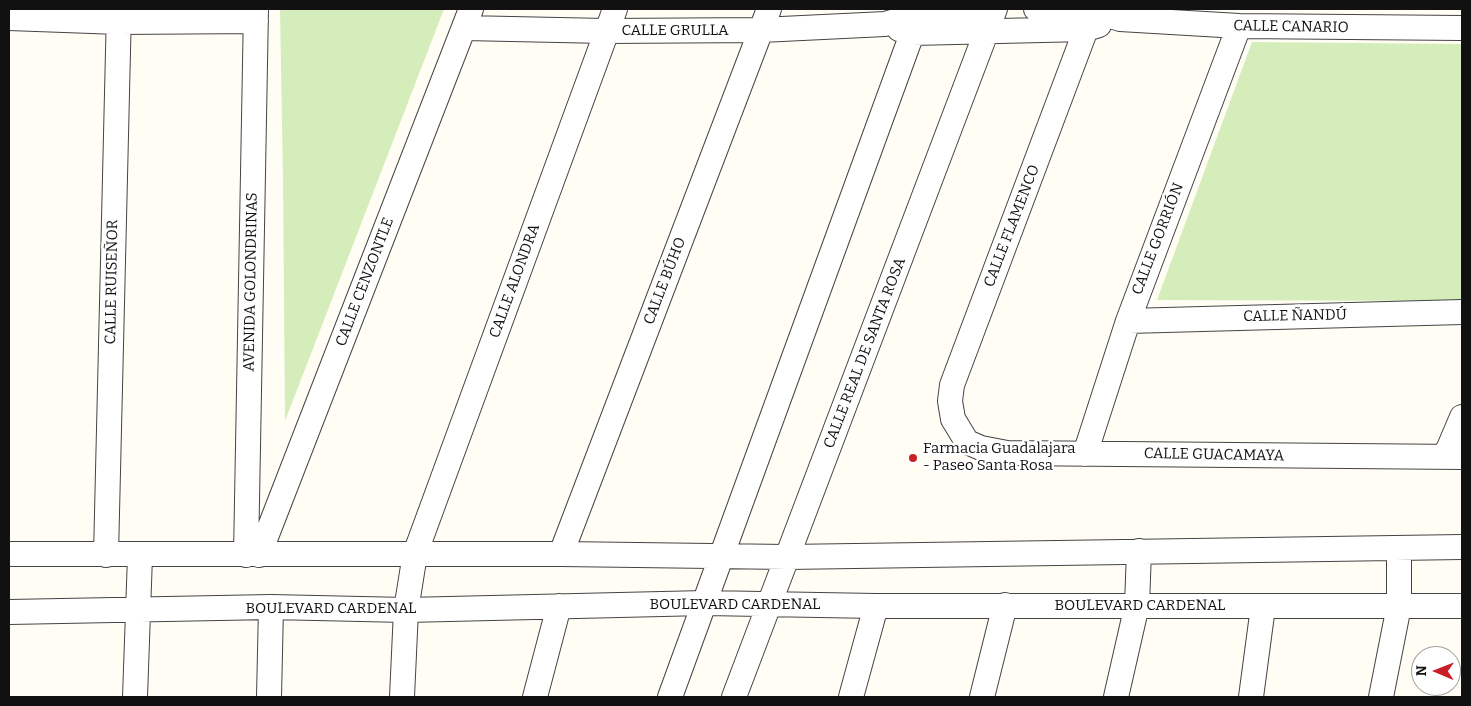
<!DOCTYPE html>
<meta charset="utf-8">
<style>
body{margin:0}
#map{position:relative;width:1471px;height:706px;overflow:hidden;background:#fffdf4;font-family:Bitter,serif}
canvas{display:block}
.frame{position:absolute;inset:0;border:10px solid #111;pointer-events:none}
.north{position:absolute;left:1411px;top:646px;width:50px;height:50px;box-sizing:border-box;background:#fff;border:1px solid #a0a0a0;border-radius:50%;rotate:271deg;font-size:14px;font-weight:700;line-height:20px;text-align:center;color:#111}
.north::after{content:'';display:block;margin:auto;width:18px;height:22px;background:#cb1f28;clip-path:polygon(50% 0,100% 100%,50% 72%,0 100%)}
</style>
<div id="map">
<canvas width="1471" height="706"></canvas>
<div class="frame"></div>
<div class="north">N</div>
</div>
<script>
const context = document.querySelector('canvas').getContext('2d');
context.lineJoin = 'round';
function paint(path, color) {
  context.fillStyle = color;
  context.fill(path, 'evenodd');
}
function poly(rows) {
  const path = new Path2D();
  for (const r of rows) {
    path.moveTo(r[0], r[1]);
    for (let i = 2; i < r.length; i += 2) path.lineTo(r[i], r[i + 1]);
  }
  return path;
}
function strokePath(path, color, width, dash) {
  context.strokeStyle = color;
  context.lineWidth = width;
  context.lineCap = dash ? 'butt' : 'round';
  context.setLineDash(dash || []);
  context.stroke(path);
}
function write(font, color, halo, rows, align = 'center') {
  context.font = font + ' Bitter,serif';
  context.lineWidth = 5;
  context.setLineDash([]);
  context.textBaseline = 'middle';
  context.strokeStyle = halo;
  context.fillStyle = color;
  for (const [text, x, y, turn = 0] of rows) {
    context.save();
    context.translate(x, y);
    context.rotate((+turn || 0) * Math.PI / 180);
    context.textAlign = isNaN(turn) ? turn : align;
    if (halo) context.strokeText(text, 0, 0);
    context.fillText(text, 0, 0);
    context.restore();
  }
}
paint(poly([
 [280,9,444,9,285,421,283,180],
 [1252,42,1462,44,1462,301,1157,300]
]), '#d5edba');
const minor = poly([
 [1036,9,1072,9],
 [1087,9,1086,29,952,385,950,401,953,419,967,442,981,448,1007,453,1462,457],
 [1089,9,1120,19,1239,26,1462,28],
 [9,18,119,22,256,21],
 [464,28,606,31,761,30,885,24,919,14,981,9],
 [899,29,912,33,1086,29,1099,25],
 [1128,321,1462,312],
 [1085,454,1128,321,1239,26],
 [1445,457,1462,417],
 [9,554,561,554,787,557,1462,547],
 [561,554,769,9],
 [106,555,119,9],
 [246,555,256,9],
 [259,555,471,9],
 [9,612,271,607,406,610,705,603,876,606,1462,606],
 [135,697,140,556],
 [269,697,271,607],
 [402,697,406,610,415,554,615,9],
 [535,697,559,606],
 [670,697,921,9],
 [734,697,995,9],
 [851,697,876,606],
 [982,697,1005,605],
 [1116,697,1137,605,1139,551],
 [1251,697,1263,607],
 [1381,697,1399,606,1399,548]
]);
strokePath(minor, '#444', 26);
strokePath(minor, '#fff', 24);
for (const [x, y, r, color] of [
 [913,458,5,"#cb1f28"]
]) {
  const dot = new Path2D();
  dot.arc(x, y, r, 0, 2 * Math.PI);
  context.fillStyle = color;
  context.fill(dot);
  strokePath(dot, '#fff', 2);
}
write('15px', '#111', '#fff', [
 ["CALLE CANARIO",1291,27,1],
 ["CALLE GRULLA",675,31],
 ["CALLE FLAMENCO",1012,226,-69],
 ["CALLE GORRIÓN",1158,239,-69],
 ["CALLE ALONDRA",515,281,-70],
 ["CALLE BÚHO",665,281,-69],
 ["CALLE RUISEÑOR",112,282,-89],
 ["AVENIDA GOLONDRINAS",251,282,-89],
 ["CALLE CENZONTLE",365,282,-69],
 ["CALLE ÑANDÚ",1295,316,-1],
 ["CALLE REAL DE SANTA ROSA",865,353,-69],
 ["CALLE GUACAMAYA",1214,455,1],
 ["BOULEVARD CARDENAL",735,605],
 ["BOULEVARD CARDENAL",1140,606],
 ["BOULEVARD CARDENAL",331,609]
]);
write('15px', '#111', '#fff', [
 ["Farmacia Guadalajara",923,449],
 ["- Paseo Santa Rosa",923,466]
], 'left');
</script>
